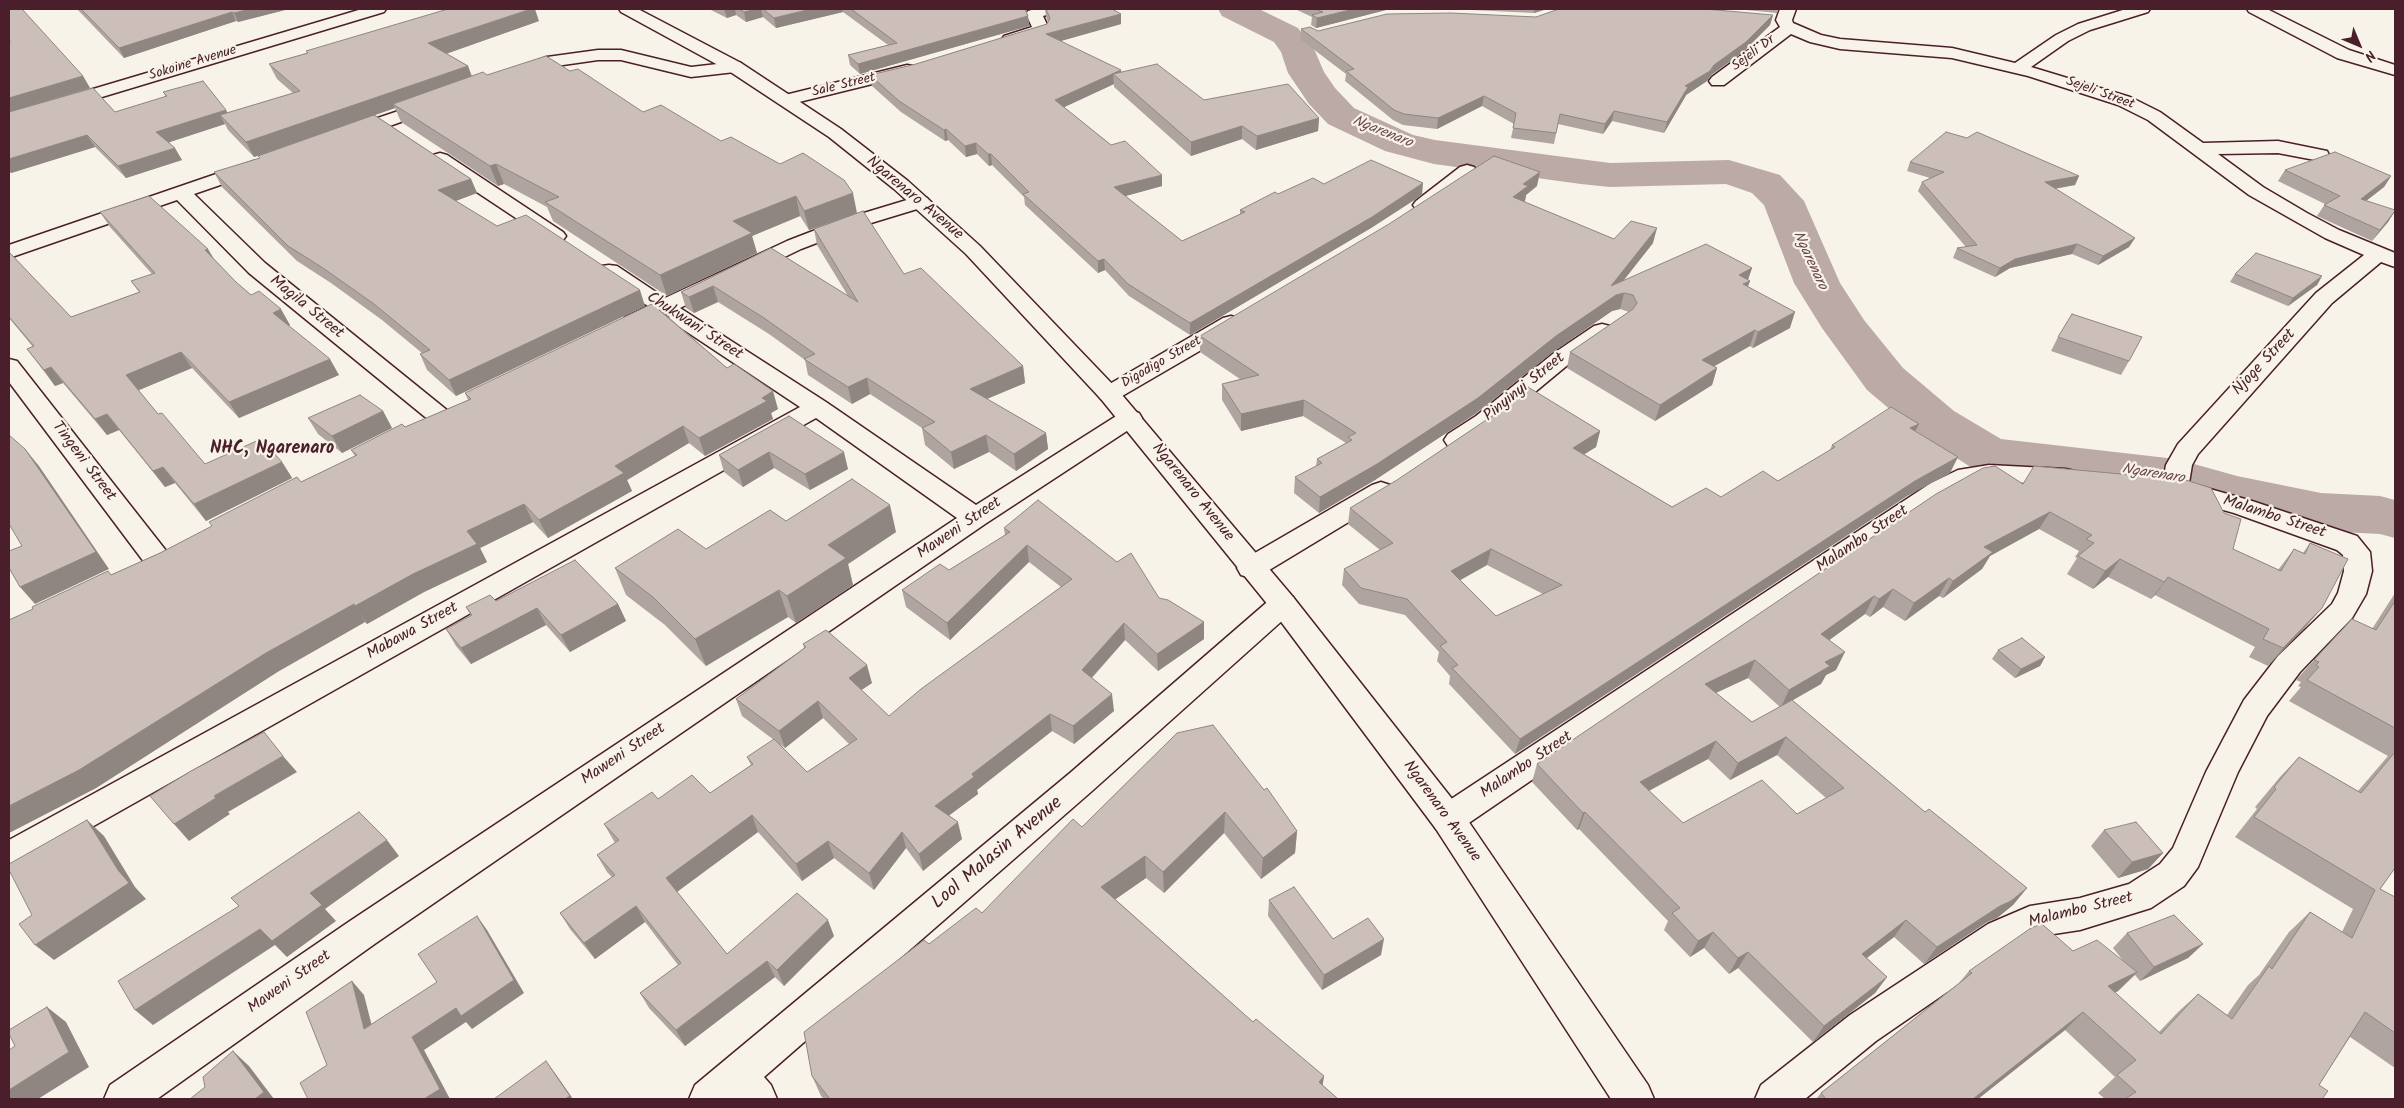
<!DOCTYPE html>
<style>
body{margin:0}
#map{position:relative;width:2404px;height:1108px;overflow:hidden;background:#f7f3e8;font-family:Kalam,sans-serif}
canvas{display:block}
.frame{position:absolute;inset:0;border:10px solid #4a1f2b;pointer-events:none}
.north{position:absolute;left:2334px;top:20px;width:50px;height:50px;-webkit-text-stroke:4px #f7f3e8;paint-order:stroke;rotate:135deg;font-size:14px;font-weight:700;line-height:20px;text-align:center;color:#4a1f2b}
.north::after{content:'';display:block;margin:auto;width:18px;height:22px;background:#4a1f2b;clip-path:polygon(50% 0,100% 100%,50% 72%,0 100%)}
</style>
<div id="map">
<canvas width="2404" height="1108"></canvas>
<div class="frame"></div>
<div class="north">N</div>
</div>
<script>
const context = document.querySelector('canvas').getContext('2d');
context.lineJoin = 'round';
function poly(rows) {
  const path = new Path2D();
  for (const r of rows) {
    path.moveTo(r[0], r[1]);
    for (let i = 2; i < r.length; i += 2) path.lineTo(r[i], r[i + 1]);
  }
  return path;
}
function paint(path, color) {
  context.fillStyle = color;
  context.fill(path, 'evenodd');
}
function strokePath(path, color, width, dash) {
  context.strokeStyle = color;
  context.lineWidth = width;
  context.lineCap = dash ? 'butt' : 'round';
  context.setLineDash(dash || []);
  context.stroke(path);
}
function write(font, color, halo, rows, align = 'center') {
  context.font = font + ' Kalam,sans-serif';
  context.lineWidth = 4.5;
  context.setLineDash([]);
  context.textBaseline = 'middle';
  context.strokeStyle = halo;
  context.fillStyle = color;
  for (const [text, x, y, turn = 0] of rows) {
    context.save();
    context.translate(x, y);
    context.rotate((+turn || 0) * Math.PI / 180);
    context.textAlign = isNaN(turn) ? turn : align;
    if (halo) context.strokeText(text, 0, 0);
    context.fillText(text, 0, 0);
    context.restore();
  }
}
paint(poly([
 [1218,9,1259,9,1298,28,1315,51,1324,72,1335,88,1354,108,1413,135,1435,140,1610,163,1729,160,1780,175,1804,201,1840,283,1864,320,1903,368,1954,411,2001,439,2176,459,2237,476,2321,493,2380,496,2395,500,2395,538,2380,534,2321,531,2234,512,2173,494,1988,471,1969,466,1918,433,1867,390,1822,328,1794,283,1764,205,1752,193,1726,184,1610,187,1581,184,1434,164,1385,151,1328,124,1309,104,1288,73,1281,52,1274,42,1222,16,1218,9]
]), '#bcaaa7');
const minor = poly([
 [1035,9,1059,9,1057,12,1043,16,1049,29,1047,32,1010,44,1004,42,1002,39,1004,36,1032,27,1026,14,1028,11,1035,9],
 [1780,9,1796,9,1792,20,1793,23,1821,35,1840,39,1952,48,2015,63,2056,35,2078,24,2126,9,2150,9,2148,12,2090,30,2068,41,2031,67,2130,97,2160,112,2203,143,2278,141,2327,151,2329,155,2327,159,2320,161,2278,153,2218,154,2263,187,2307,213,2339,230,2395,253,2395,267,2381,262,2332,303,2198,454,2192,465,2189,483,2252,501,2357,536,2370,552,2372,571,2366,594,2352,618,2300,672,2267,716,2238,772,2198,867,2184,886,2151,908,2080,930,2034,937,2014,946,1876,1041,1805,1099,1755,1099,1761,1085,1850,1015,1988,924,2030,906,2080,898,2129,884,2160,864,2173,848,2206,772,2244,700,2278,656,2332,604,2338,593,2344,571,2343,555,2337,550,2234,513,2166,494,2162,488,2166,465,2178,444,2316,293,2364,255,2325,238,2249,195,2148,120,2118,105,2028,76,1952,58,1840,49,1810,42,1791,34,1724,85,1712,85,1709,81,1712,77,1780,27,1776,20,1780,9],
 [2247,9,2267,9,2349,50,2395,65,2395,75,2337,58,2249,12,2247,9],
 [598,50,621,50,691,67,735,62,741,63,743,67,741,71,735,72,691,77,621,60,598,60,556,66,519,78,513,77,510,73,513,69,547,57,598,50],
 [907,65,913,66,915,70,913,74,787,105,781,104,778,100,781,96,907,65],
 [434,99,440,100,443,104,440,108,356,138,342,138,340,134,342,130,434,99],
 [440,153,447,155,563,232,566,236,563,240,556,242,549,240,433,163,431,159,433,155,440,153],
 [254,161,261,163,264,167,261,171,194,194,265,263,448,411,451,416,448,421,439,424,430,421,249,273,177,200,9,258,9,245,254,161],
 [1467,165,1474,167,1477,171,1474,175,1430,209,1423,211,1416,209,1413,205,1416,201,1460,167,1467,165],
 [920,196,927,198,930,202,927,206,858,227,801,249,680,308,826,402,976,505,1121,413,1130,410,1139,413,1142,418,1139,423,985,524,376,943,157,1099,104,1099,110,1085,350,921,957,518,816,418,21,867,9,872,9,840,800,407,663,316,641,327,633,329,625,327,622,322,625,317,648,306,601,276,598,271,601,266,609,265,617,266,665,298,787,241,844,219,920,196],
 [1231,316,1239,318,1242,323,1239,328,1117,399,1109,401,1101,399,1097,394,1101,389,1223,318,1231,316],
 [1602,324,1610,326,1613,331,1610,336,1570,363,1494,426,1466,446,1457,448,1448,446,1444,440,1448,434,1476,416,1554,353,1594,326,1602,324],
 [9,359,17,361,167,552,171,559,167,566,157,569,147,566,9,382,9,359],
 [1989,465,2066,469,2075,471,2079,477,2075,483,2066,485,1989,481,1973,484,1949,495,1460,829,1448,833,1436,829,1431,819,1436,809,1931,483,1958,470,1989,465],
 [1381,482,1390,485,1394,491,1390,497,1261,575,1251,578,1241,575,1237,568,1241,561,1372,485,1381,482],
 [1283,594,1293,597,1297,604,1293,611,1092,791,764,1077,771,1085,777,1099,689,1099,695,1085,1070,773,1273,597,1283,594]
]);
const primary = poly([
 [362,9,386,9,384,12,9,125,9,114,362,9]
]);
const trunk = poly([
 [619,9,638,9,741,63,841,129,908,181,980,246,1117,389,1293,597,1460,809,1648,1085,1654,1099,1611,1099,1436,829,1273,611,1101,399,966,254,894,189,829,137,729,71,621,12,619,9]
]);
strokePath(minor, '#4a1f2b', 3);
strokePath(primary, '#4a1f2b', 3);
strokePath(trunk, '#4a1f2b', 3);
paint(minor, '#f7f3e8');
paint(primary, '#f7f3e8');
paint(trunk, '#f7f3e8');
paint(poly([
 [9,9,83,76,90,88,115,112,166,97,163,92,227,113,293,93,277,79,269,64,307,53,306,51,539,21,446,54,468,66,472,76,487,75,570,71,643,112,721,141,857,213,809,230,800,216,752,236,757,253,667,296,553,221,547,207,504,184,498,186,401,122,395,108,375,115,471,179,477,193,456,201,497,226,645,306,456,396,427,370,420,354,422,353,382,320,331,283,297,261,222,187,214,172,260,158,258,156,254,157,228,130,225,124,169,142,182,160,126,178,95,147,11,173,9,171],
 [77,9,289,9,238,22,236,21,124,58],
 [709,9,1029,9,1027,9,1026,11,1028,16,1029,26,860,74,850,65,848,55,888,45,843,12,776,28,763,17,746,22,736,15,727,18],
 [1045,9,1112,9,1121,14,1121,24,1060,41,1121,72,1204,100,1319,118,1318,131,1256,150,1242,139,1191,156,1114,87,1114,84,1064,107,1162,186,1125,196,1182,241,1240,214,1240,210,1278,194,1324,184,1422,195,1371,228,1190,335,1129,296,1105,270,1098,273,1025,205,1024,197,992,165,989,166,977,154,966,157,948,140,945,141,901,112,872,86,870,75,916,64,1047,24,1048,22,1046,17],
 [1295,9,1547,9,1534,13,1450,9,1386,10,1316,28,1311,25,1312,17],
 [1736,9,1778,9,1777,13],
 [1773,15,1770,25,1743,52,1711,75,1707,81,1686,95,1685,97,1664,133,1612,121,1603,134,1558,124,1554,144,1511,138,1514,124,1482,106,1437,129,1403,125,1393,120,1345,81,1346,74,1300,39,1301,29,1318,31,1536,17],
 [1910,162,2079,176,2075,185,2055,189,2135,238,2129,247,2098,265,2072,254,2010,268,1995,277,1953,258,1957,248,1966,247,1918,191,1922,182,1930,178,1907,171],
 [2285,170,2391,176,2384,187,2366,201,2395,211,2388,222,2372,241,2317,216,2325,204,2278,181],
 [1537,186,1526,195,1525,201,1524,202,1614,239,1653,243,1624,280,1752,268,1748,280,1750,281,1748,286,1790,328,1753,348,1750,346,1714,366,1717,368,1712,385,1655,421,1567,368,1570,352,1629,312,1620,309,1612,311,1553,352,1475,414,1375,480,1319,513,1294,493,1295,477,1316,466,1317,459,1346,443,1303,416,1241,431,1222,400,1222,384,1240,379,1200,352,1200,336],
 [100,212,214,259,236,282,251,295,290,325,289,326,339,375,239,418,192,368,138,390,158,414,205,464,282,462,292,478,206,521,175,483,165,487,119,430,107,435,63,383,55,386,27,349,33,347,9,318,9,252,71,317,139,292,131,281,152,274,110,227],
 [814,229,904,274,1023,366,1025,383,987,399,1046,433,1048,449,1016,471,989,452,954,469,925,445,922,428,870,394,852,404,808,375,805,360,769,334,718,302,694,313,686,308,681,292,771,248,848,296,817,245],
 [2235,274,2322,276,2317,285,2288,306,2230,282],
 [671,319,727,368,778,409,771,413,773,419,705,456,689,443,627,480,632,491,548,538,533,522,480,548,487,562,424,592,367,624,365,622,279,671,96,788,9,833,9,620,160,553,301,482,355,456,351,450,468,400,465,393],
 [2058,337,2129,361,2121,375,2051,351],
 [383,411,392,428,342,453,318,434,308,418],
 [789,416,848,469,810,490,774,468,743,487,724,472,719,455],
 [1919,424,1915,431,1950,473,1907,496,1515,754,1449,684,1450,676,1437,661,1439,652,1405,615,1359,604,1342,585,1344,569,1380,550,1348,524,1350,508,1600,431,1596,447,1584,454,1672,507,1721,497,1778,481,1830,450,1832,445],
 [1487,565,1543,594,1496,616,1460,580],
 [2023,484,2233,549,2278,570,2294,549,2303,553,2310,543,2322,608,2307,625,2268,666,2249,657,2255,647,2155,595,2151,599,2108,577,2093,589,2067,574,2077,558,2075,557,2079,551,2039,529,1990,556,1982,569,1943,598,1939,596,1905,621,1883,607,1870,617,1865,614,1829,640,1836,670,1826,675,1821,684,1792,700,1925,812,2027,888,2013,905,1997,918,1987,922,1924,964,1894,937,1867,958,1887,977,1875,993,1813,1042,1738,968,1729,974,1704,948,1690,957,1664,930,1668,921,1579,829,1577,830,1532,782,1537,764],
 [1748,678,1780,707,1752,722,1716,693],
 [1777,755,1826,798,1797,814,1683,823,1649,791,1708,759,1730,780],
 [786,521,896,532,848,564,853,585,796,623,788,617,706,666,665,625,626,595,615,568,706,549],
 [1004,528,1159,598,1204,622,1204,639,1158,671,1125,640,1092,678,1114,711,1074,744,1052,731,977,790,978,794,949,815,962,839,923,871,906,848,874,890,834,858,802,881,758,832,677,892,727,954,834,936,784,986,775,977,685,1046,649,1008,640,993,678,965,645,922,595,959,570,929,560,913,612,877,607,872,597,855,615,843,604,824,658,799,710,793,751,765,747,757,774,740,742,716,736,699,804,648,803,644,872,683,861,690,889,716,1061,587,1029,562,950,640,906,607,902,590,949,570,1005,536],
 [823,718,849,744,807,772,775,741,785,748],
 [2395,593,2395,868,2380,889,2395,897,2395,1068,2350,1037,2319,1085,2322,1099,2105,1099,2098,1093,2115,1077,2065,1030,1978,1099,1816,1099,1821,1093,1959,983,1969,971,2073,951,2125,963,2113,948,2127,933,2203,944,2188,958,2140,981,2135,975,2118,991,2115,993,2159,1032,2178,1012,2198,994,2227,1015,2248,985,2259,975,2289,932,2310,912,2342,932,2353,909,2235,837,2257,809,2255,807,2280,777,2299,757,2358,791,2388,756,2289,701,2301,687,2298,686,2301,682,2296,680,2314,660,2372,629],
 [496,601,618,604,626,621,570,652,546,625,471,664,456,646,446,629,471,616,466,607],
 [1998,650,2045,657,2040,666,2015,678,1992,659],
 [1177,733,1297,831,1295,853,1261,879,1224,833,1164,893,1146,878,1115,899,1253,1022,1324,1076,1322,1085,1338,1099,824,1099,821,1096,812,1076,929,944,982,913,1082,827],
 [2104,830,2163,853,2148,869,2118,878,2091,846],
 [1269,900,1333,939,1381,955,1322,990,1268,916]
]), '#afa49f');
paint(poly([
 [250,9,289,9,238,22,234,13],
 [531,9,535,9,539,21,434,58,428,43],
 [724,9,735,9,736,15,727,18],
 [756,9,761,9,763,17,746,22,744,12],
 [811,9,842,9,843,12,776,28,774,18],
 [1354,9,1386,9,1386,10,1316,28,1317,18],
 [1534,9,1547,9,1534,13],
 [232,12,236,21,124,58,119,48],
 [1121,14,1121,24,1047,45,1046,34],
 [1773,15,1770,25,1743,52,1711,75,1707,81,1686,95,1685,97,1664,133,1667,122,1685,86,1714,65],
 [1028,16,1029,26,860,74,858,64],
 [468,66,473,81,393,104,395,108,254,157,246,142],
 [1121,70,1122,80,1113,74,1114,84,1056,111,1055,100],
 [83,76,90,88,9,112,9,98],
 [1484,96,1482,106,1437,129,1438,118],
 [226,110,233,122,220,115,225,124,164,144,156,132],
 [1614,111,1612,121,1603,134,1605,124],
 [1319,118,1318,131,1256,150,1257,136],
 [1242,126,1242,139,1191,156,1191,142],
 [946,129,948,140,945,141,944,130],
 [87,135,95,147,11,173,9,170,9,159],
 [976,143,977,154,966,157,965,146],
 [175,148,182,160,126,178,118,166],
 [988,154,991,154,992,165,989,166],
 [496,164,504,184,498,186,490,166],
 [1540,172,1537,186,1526,195,1525,201,1510,213,1513,197,1523,184],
 [1162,175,1162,186,1115,199,1114,187],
 [2079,176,2075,185,2040,191,2045,182],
 [2391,176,2384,187,2353,211,2361,199],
 [471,179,477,193,444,205,438,190],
 [1423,183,1422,195,1371,228,1190,335,1190,323],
 [853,193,857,213,809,230,804,211],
 [796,196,800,216,752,236,757,253,667,296,660,275,733,221],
 [2395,211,2388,222,2372,241,2380,230],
 [1657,228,1653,243,1608,300,1616,295,1624,293,1620,309,1612,311,1553,352,1475,414,1375,480,1319,513,1320,497,1611,286],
 [2135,238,2129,247,2098,265,2103,256],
 [2077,244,2072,254,2010,268,1995,277,2000,268,2015,259],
 [208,249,217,264,205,250],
 [1104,259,1105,270,1098,273,1098,261],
 [1752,268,1747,282,1750,281,1744,296,1739,275],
 [2322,276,2317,285,2288,306,2293,298],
 [713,286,718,302,694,313,689,297],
 [640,290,645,306,456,396,449,380],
 [666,307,672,324,659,310],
 [281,309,290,325,282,328,273,313],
 [1795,312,1790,328,1753,348,1758,332],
 [1755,330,1750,346,1697,376,1702,360],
 [181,352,192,368,137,391,126,375],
 [330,359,339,375,239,418,229,402],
 [1023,366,1025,383,972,405,970,389],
 [51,367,63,383,55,386,44,370],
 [1717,368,1712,385,1655,421,1660,405],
 [867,378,870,394,852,404,848,387],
 [773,391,778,409,771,413,773,419,705,456,699,438,762,398],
 [1304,400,1303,416,1241,431,1241,414],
 [383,411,392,428,342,453,332,436],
 [107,414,119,430,107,435,95,419],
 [1919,424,1911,439,1910,428],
 [683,426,689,443,627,480,632,491,548,538,539,520,615,466],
 [1600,431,1596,447,1569,464,1573,448],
 [1046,433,1048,449,1016,471,1014,454],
 [986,435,989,452,954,469,951,452],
 [25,449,39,466,109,569,35,604,20,587],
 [769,452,774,468,743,487,738,470],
 [844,452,848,469,810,490,805,474],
 [1958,457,1950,473,1907,496,1515,754,1520,739,1915,481],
 [282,462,292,478,206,521,194,504],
 [163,467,175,483,165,487,153,471],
 [524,504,533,522,480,548,487,562,424,592,367,624,355,606,467,531],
 [890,505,896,532,848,564,853,585,796,623,787,596,828,545],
 [2050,512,2039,529,1990,556,1982,569,1943,598,1953,581,1984,547],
 [1027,545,1029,562,950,640,947,623],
 [1491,549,1487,565,1448,587,1451,571],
 [2120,559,2108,577,2093,589,2105,571],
 [2168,577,2155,595,2151,599,2164,582],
 [1949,578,1939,596,1905,621,1914,603],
 [1893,589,1883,607,1870,617,1879,599],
 [779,590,788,617,706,666,695,639],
 [1874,596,1865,614,1813,652,1821,634],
 [354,604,365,622,279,671,96,788,9,833,9,806,266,653],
 [618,604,626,621,570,652,561,635],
 [537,608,546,625,471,664,461,648],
 [2322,608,2307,625,2268,666,2283,648],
 [1204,622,1204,639,1158,671,1157,654],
 [1124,623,1125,640,1083,687,1082,670],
 [1845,652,1836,670,1826,675,1821,684,1781,707,1789,690,1825,662],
 [2045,657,2040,666,2015,678,2021,669],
 [1755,660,1748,678,1698,701,1705,684],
 [867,665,872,683,854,695,849,678],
 [1112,694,1114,711,1074,744,1073,726],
 [818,701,823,718,785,748,779,731],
 [1050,714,1052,731,977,790,978,794,939,823,935,806,972,774],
 [1786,737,1777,755,1730,780,1738,763],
 [1716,741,1708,759,1633,799,1640,782],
 [283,756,297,772,228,812,230,814,189,841,174,824,214,796],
 [1225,812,1224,833,1164,893,1163,872],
 [1585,812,1579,829,1577,830,1583,813],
 [752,815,758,832,674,894,666,878],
 [87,820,104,836,135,887,146,899,54,960,35,945,118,870],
 [958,822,962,839,923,871,919,854],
 [1297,831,1295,853,1261,879,1263,858],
 [902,832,906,848,874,890,869,873],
 [387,840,399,856,325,909,336,921,287,957,275,945,153,1025,135,1010,310,893],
 [828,841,834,858,802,881,796,864],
 [2163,853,2148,869,2118,878,2132,862],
 [1145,856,1146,878,1103,908,1101,887],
 [2027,888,2013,905,1997,918,1987,922,1924,964,1937,947],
 [636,906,645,922,595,959,584,943],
 [477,916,487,930,524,993,472,1029,466,1022,424,1050,450,1099,424,1099,412,1037],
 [828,920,834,936,784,986,777,970],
 [1906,920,1894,937,1851,970,1862,954],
 [1713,932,1704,948,1690,957,1698,941],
 [1384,939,1381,955,1322,990,1324,975],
 [2203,944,2188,958,2140,981,2154,967],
 [1748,952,1738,968,1729,974,1738,958],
 [767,961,775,977,685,1046,676,1030],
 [2137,972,2118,991,2089,1005,2108,986],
 [1887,977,1875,993,1813,1042,1824,1026],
 [352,981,364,995,376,1042,364,1029],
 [47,1007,66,1022,89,1067,38,1099,9,1099,9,1090],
 [2083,1012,2065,1030,1978,1099,1973,1099],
 [233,1051,249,1066,274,1099,255,1099],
 [546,1061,557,1076,573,1099,565,1099],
 [1324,1076,1321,1096,1319,1082]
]), '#8f8682');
const building = poly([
 [9,9,22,9,83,76,9,98,9,43,10,43,9,35,9,9],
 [81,9,250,9,234,13,232,12,119,48,81,9],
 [448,9,531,9,428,43,468,66,246,142,220,115,300,91,269,64,308,53,306,51,448,9],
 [739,9,756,9,744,12,739,9],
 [763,9,811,9,774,18,763,9],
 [851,9,1025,9,1028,16,858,64,848,55,897,43,851,9],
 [1046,9,1112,9,1121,14,1046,34,1121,70,1055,100,1111,145,1125,141,1162,175,1114,187,1182,241,1245,212,1240,210,1275,192,1278,194,1313,178,1324,184,1371,160,1423,183,1372,217,1190,323,1128,284,1104,259,1098,261,1023,194,1029,192,991,154,988,154,976,143,965,146,946,129,944,130,899,101,870,75,916,64,1047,24,1050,18,1046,9],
 [1316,9,1354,9,1317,18,1312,15,1323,12,1316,9],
 [1559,9,1705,9,1773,15,1746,42,1714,65,1710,71,1685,86,1688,87,1667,122,1614,111,1605,124,1560,114,1556,133,1513,128,1516,113,1484,96,1438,118,1404,114,1394,110,1346,71,1354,69,1301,29,1310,27,1318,31,1387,14,1451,13,1536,17,1559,9],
 [546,56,570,71,578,69,643,112,661,105,721,141,731,137,780,164,803,153,844,180,853,193,804,211,796,196,733,221,752,233,660,275,545,202,559,197,496,164,490,166,393,104,483,72,487,75,546,56],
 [1157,64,1204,100,1288,84,1319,118,1257,136,1242,126,1191,142,1113,74,1157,64],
 [203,81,226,110,156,132,175,148,118,166,87,135,9,159,9,112,93,88,115,112,167,96,163,92,203,81],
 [374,115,471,179,438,190,497,226,526,215,640,290,449,380,420,354,430,350,374,304,323,268,288,246,214,172,260,158,258,156,374,115],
 [1946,132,1967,138,1977,132,2079,176,2045,182,2135,238,2103,256,2077,244,2015,259,2000,268,1957,248,1977,245,1922,182,1944,172,1910,162,1946,132],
 [2335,152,2391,176,2361,199,2395,210,2395,211,2380,230,2324,205,2340,196,2285,170,2335,152],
 [1494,156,1540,172,1523,184,1528,186,1513,197,1614,239,1631,221,1657,228,1611,286,1706,244,1752,268,1739,275,1750,281,1743,284,1795,312,1758,332,1755,330,1702,360,1717,368,1660,405,1570,352,1633,309,1637,303,1633,295,1624,293,1616,295,1556,336,1478,398,1377,464,1320,497,1295,477,1322,463,1317,459,1352,440,1348,437,1356,433,1304,400,1241,414,1222,384,1259,375,1200,336,1389,224,1494,156],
 [149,196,208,249,205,250,236,282,251,295,259,291,281,309,273,313,330,359,229,402,181,352,126,375,158,414,162,413,205,464,261,439,282,462,194,504,163,467,153,471,107,414,95,419,51,367,44,370,27,349,34,346,9,317,9,252,71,317,140,292,131,281,155,273,100,212,149,196],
 [863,211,904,274,921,268,1023,366,970,389,1046,433,1014,454,986,435,951,452,922,428,935,422,867,378,848,387,804,359,815,354,764,318,713,286,689,297,681,292,771,248,858,302,814,229,863,211],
 [2256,253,2322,276,2293,298,2235,274,2256,253],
 [658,301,666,307,659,310,727,368,734,364,773,391,762,398,767,401,699,438,683,426,615,466,624,473,539,520,524,504,467,531,477,544,413,574,355,606,354,604,266,653,79,770,9,806,9,620,33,609,32,607,108,571,111,575,160,553,212,526,209,522,297,477,301,482,357,455,351,450,402,424,405,427,471,399,465,393,658,301],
 [2072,314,2142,337,2129,361,2058,337,2072,314],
 [1528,387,1600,431,1573,448,1672,507,1706,488,1721,497,1763,471,1778,481,1835,447,1832,445,1891,407,1919,424,1910,428,1958,457,1915,481,1520,739,1452,668,1458,665,1440,646,1447,642,1407,599,1361,588,1344,569,1393,543,1350,508,1397,480,1498,412,1528,387],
 [1491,549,1562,585,1496,616,1451,571,1491,549],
 [360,395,383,411,332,436,308,418,360,395],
 [789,416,844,452,805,474,769,452,738,470,719,455,789,416],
 [9,435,25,449,96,552,20,587,9,568,9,551,22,546,9,524,9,435],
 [1995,466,2023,484,2034,466,2186,480,2211,488,2224,513,2241,519,2233,549,2281,571,2294,549,2305,554,2310,543,2348,559,2322,608,2283,648,2263,639,2269,629,2168,577,2164,582,2120,559,2105,571,2078,556,2094,543,2086,539,2092,535,2050,512,1984,547,1993,552,1953,581,1949,578,1914,603,1893,589,1879,599,1874,596,1821,634,1845,652,1825,662,1830,666,1789,690,1755,660,1705,684,1752,722,1792,700,1925,812,1929,809,2027,888,2011,901,2000,906,1937,947,1906,920,1862,954,1887,977,1824,1026,1748,952,1738,958,1713,932,1698,941,1672,913,1680,908,1585,812,1583,813,1537,764,1936,494,1983,468,1995,466],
 [1786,737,1844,788,1797,814,1762,780,1683,823,1640,782,1716,741,1738,763,1786,737],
 [852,479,890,505,828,545,846,558,787,596,779,590,695,639,653,597,615,568,678,529,706,549,770,510,786,521,852,479],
 [1038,500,1117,562,1131,553,1159,598,1168,600,1204,622,1157,654,1124,623,1082,670,1112,694,1073,726,1050,714,972,774,974,777,935,806,958,822,919,854,902,832,869,873,828,841,796,864,752,815,666,878,727,954,797,893,828,920,777,970,767,961,676,1030,640,993,681,963,636,906,584,943,560,913,615,875,597,855,619,840,604,824,652,792,658,799,692,775,710,793,753,764,747,757,774,739,807,772,857,739,818,701,779,731,736,699,806,647,803,644,826,630,867,665,849,678,889,716,921,689,1072,579,1027,545,947,623,902,590,940,564,949,570,1010,532,1004,528,1038,500],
 [575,560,618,604,561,635,537,608,461,648,446,629,472,615,466,607,490,595,496,601,575,560],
 [2395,601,2395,728,2307,680,2319,667,2316,665,2319,662,2314,660,2352,619,2376,630,2395,601],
 [2022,638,2045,657,2021,669,1998,650,2022,638],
 [1213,725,1264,790,1267,788,1297,831,1263,858,1225,812,1163,872,1145,856,1101,887,1253,1022,1256,1019,1324,1076,1319,1082,1338,1099,830,1099,812,1076,804,1032,924,940,929,944,976,908,982,913,1073,819,1082,827,1177,733,1213,725],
 [264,732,283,756,214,796,216,798,174,824,150,796,191,771,264,732],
 [2395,752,2395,868,2380,889,2395,897,2395,1033,2365,1012,2319,1085,2328,1091,2322,1099,2125,1099,2136,1092,2117,1075,2136,1060,2083,1012,1973,1099,1826,1099,1821,1093,1972,973,1969,971,2031,928,2042,924,2073,951,2097,940,2137,972,2108,986,2161,1034,2198,994,2232,1019,2269,966,2272,969,2310,912,2352,938,2375,890,2254,817,2276,789,2274,787,2299,757,2361,793,2395,752],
 [359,812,387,840,310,893,322,905,272,941,260,929,135,1010,118,981,239,906,231,898,359,812],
 [87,820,118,870,129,883,35,945,19,924,32,915,9,870,9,864,87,820],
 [2136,822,2163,853,2132,862,2104,830,2136,822],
 [1294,887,1333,939,1368,918,1384,939,1324,975,1269,900,1294,887],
 [2174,915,2203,944,2154,967,2127,933,2174,915],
 [477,916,514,980,461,1016,456,1008,412,1037,440,1089,424,1099,308,1099,300,1083,327,1065,306,1012,352,981,364,1029,437,982,418,954,477,916],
 [47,1007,69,1052,9,1090,9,1050,15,1046,9,1034,9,1030,47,1007],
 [233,1051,264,1092,255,1099,190,1099,205,1087,203,1077,233,1051],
 [546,1061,570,1096,565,1099,494,1099,546,1061]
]);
paint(building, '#ccbfb9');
strokePath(building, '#8f8682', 1);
write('14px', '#4a1f2b', '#f7f3e8', [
 ["Sejeli Dr",1754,54,-37],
 ["Sokoine Avenue",193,64,-17],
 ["Sale Street",844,86,-14],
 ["Sejeli Street",2100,94,20],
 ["Digodigo Street",1162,363,-30]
]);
write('italic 15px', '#6c4950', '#f7f3e8', [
 ["Ngarenaro",1382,133,22],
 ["Ngarenaro",1809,261,65],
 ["Ngarenaro",2153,475,9]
]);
write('16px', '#4a1f2b', '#f7f3e8', [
 ["Ngarenaro Avenue",914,199,40],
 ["Magila Street",306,308,39],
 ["Chukwani Street",694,327,33],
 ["Njoge Street",2265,363,-47],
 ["Pinyinyi Street",1525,388,-39],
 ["Tingeni Street",83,462,53],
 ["Ngarenaro Avenue",1192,493,51],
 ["Malambo Street",2274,518,18],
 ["Maweni Street",960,529,-34],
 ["Malambo Street",1863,540,-34],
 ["Mabawa Street",413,632,-29],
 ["Maweni Street",624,755,-34],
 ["Malambo Street",1527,766,-34],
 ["Ngarenaro Avenue",1441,812,54],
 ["Malambo Street",2081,911,-14],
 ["Maweni Street",290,983,-35]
]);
write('bold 18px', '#4a1f2b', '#f7f3e8', [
 ["NHC, Ngarenaro",272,450]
]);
write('19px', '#4a1f2b', '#f7f3e8', [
 ["Lool Malasin Avenue",998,854,-40]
]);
</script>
